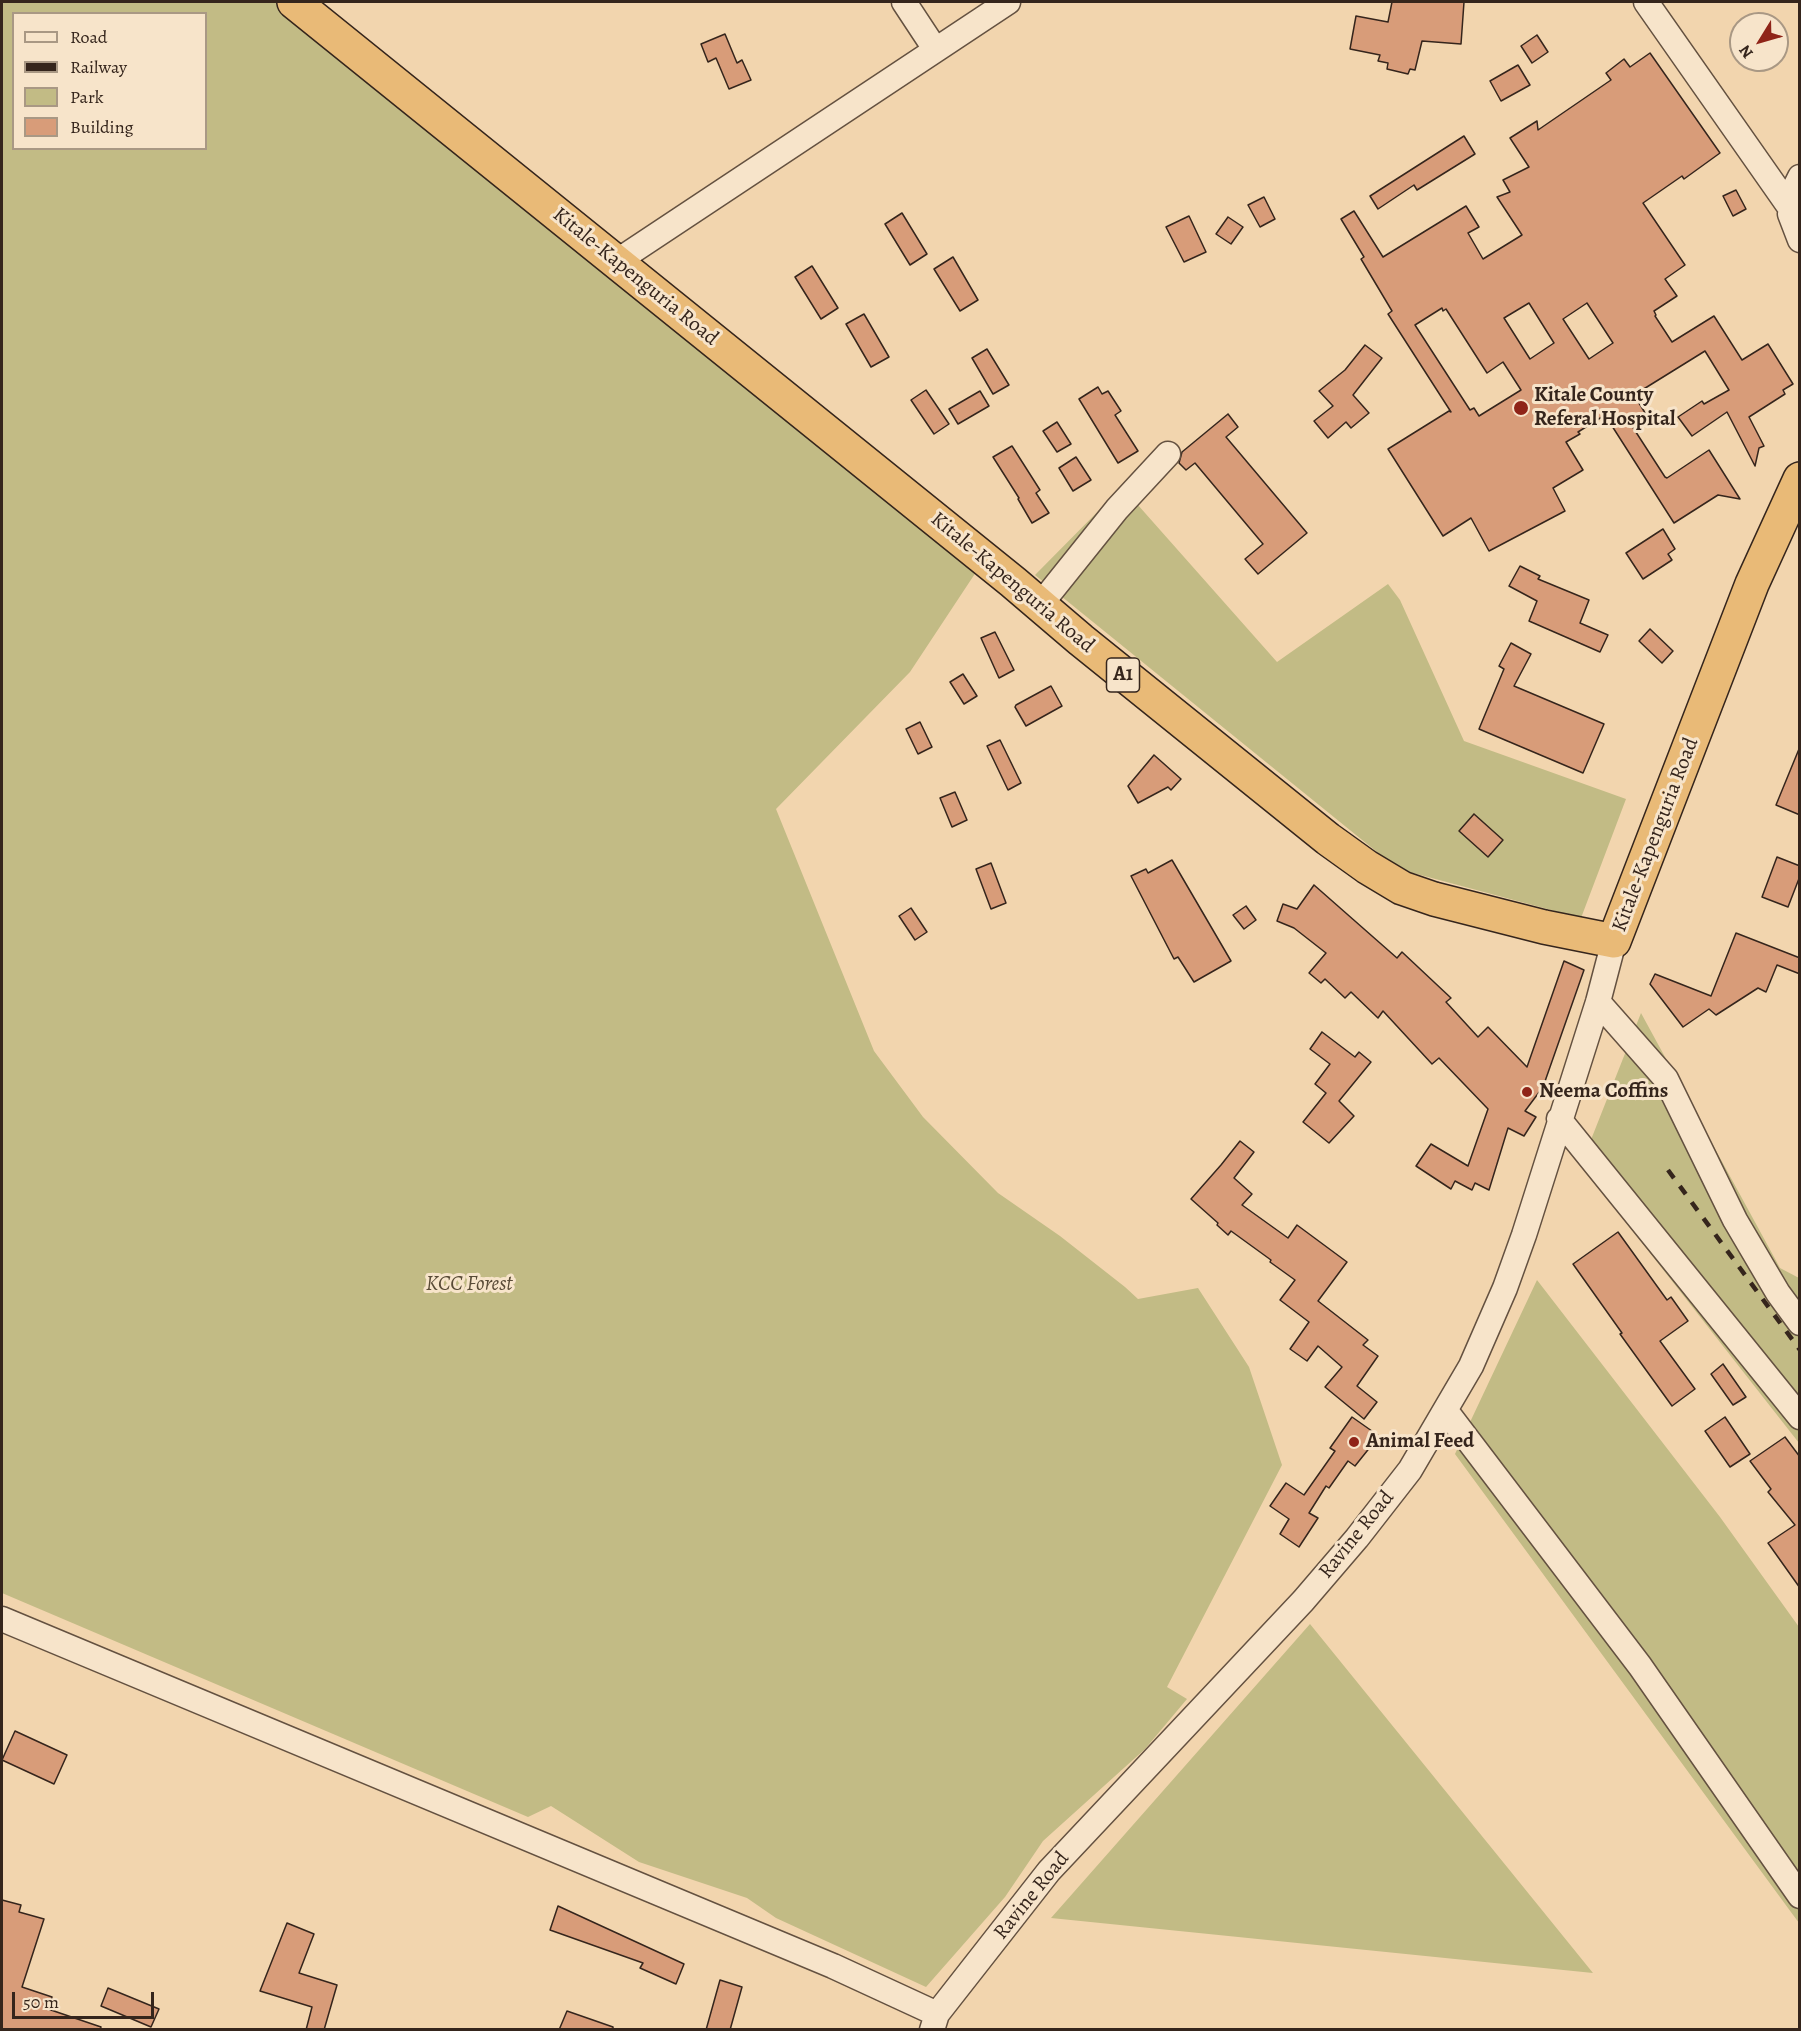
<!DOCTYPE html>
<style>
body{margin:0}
#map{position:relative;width:1801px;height:2031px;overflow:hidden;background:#f2d5ae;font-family:Alegreya,serif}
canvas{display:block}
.frame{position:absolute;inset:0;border:3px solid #35251c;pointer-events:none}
.legend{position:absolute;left:12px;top:12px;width:195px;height:138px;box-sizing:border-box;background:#f7e4ca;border:2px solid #a99884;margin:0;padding:8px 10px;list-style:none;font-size:18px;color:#35251c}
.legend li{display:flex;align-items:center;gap:12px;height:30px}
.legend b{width:30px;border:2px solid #a99884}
.north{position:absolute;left:1729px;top:12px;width:60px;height:60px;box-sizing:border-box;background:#f7e4ca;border:2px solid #a99884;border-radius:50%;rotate:233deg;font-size:16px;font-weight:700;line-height:24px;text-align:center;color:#35251c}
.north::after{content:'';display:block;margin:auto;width:21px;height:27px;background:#8f2418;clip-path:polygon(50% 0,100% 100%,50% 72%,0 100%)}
.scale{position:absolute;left:12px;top:1992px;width:142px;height:27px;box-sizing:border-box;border:3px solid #35251c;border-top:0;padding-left:8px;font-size:18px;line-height:21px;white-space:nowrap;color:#35251c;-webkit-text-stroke:4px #f7e4ca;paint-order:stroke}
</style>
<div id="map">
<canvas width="1801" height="2031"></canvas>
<div class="frame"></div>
<ul class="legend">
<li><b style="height:8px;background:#f7e4ca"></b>Road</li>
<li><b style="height:8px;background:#35251c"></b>Railway</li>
<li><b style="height:16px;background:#c2bb85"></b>Park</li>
<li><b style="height:16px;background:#d89c79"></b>Building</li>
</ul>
<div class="north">N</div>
<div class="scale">50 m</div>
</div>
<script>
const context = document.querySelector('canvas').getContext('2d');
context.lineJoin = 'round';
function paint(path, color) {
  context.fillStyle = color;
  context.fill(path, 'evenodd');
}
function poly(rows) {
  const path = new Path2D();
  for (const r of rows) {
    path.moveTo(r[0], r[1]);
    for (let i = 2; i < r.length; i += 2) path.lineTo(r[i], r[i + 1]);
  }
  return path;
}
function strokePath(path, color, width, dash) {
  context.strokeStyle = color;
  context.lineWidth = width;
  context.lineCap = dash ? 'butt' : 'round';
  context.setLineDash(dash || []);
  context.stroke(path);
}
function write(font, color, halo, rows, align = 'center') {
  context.font = font + ' Alegreya,serif';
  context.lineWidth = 6;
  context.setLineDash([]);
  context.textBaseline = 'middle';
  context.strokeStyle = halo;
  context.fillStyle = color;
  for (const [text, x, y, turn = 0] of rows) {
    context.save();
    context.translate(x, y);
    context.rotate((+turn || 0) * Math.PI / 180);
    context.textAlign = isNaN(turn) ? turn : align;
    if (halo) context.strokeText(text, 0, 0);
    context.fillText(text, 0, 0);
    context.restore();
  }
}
paint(poly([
 [2,2,286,2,984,560,910,672,776,809,874,1051,923,1117,998,1193,1060,1236,1125,1287,1138,1299,1198,1288,1249,1367,1282,1465,1167,1687,1187,1699,1145,1749,1043,1841,1005,1897,926,1987,776,1918,747,1898,639,1862,551,1806,528,1817,2,1593],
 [14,14,206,14,206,148,14,148],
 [1122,487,1277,662,1388,584,1400,600,1464,741,1626,799,1581,918,1398,869,1035,575],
 [1641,1013,1780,1268,1799,1278,1799,1443,1581,1165],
 [1537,1280,1720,1517,1799,1627,1799,1923,1455,1454],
 [1310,1624,1593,1973,1051,1918]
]), '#c2bb85');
const building = poly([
 [1392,2,1464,2,1461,44,1422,41,1415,70,1410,69,1408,74,1387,69,1388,63,1378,61,1380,55,1350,49,1356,16,1388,22,1392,2],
 [725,34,737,63,742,60,751,80,729,89,716,58,708,62,701,44,725,34],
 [1537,35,1548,52,1532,63,1521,46,1537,35],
 [1650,53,1720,153,1684,179,1682,176,1643,203,1685,265,1665,279,1677,296,1654,311,1656,315,1655,316,1672,342,1714,316,1742,360,1768,344,1793,384,1783,390,1785,394,1749,417,1764,446,1759,448,1755,466,1727,412,1692,436,1678,417,1702,401,1704,404,1729,390,1705,351,1634,395,1647,416,1632,426,1665,477,1667,478,1709,450,1740,499,1718,495,1674,523,1605,415,1578,432,1580,434,1566,442,1583,470,1553,488,1565,511,1489,551,1471,518,1443,536,1388,449,1449,411,1451,412,1388,314,1392,311,1361,259,1364,257,1341,219,1354,211,1383,257,1466,206,1479,227,1468,233,1483,259,1522,235,1497,197,1510,192,1503,180,1529,167,1510,138,1537,121,1538,130,1611,80,1606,73,1624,59,1630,67,1650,53],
 [1529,303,1554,343,1530,359,1504,318,1529,303],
 [1587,303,1613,343,1589,359,1563,319,1587,303],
 [1442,308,1443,311,1446,309,1487,373,1503,362,1521,390,1479,416,1474,408,1470,410,1415,325,1442,308],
 [1518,65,1530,85,1501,101,1490,81,1518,65],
 [1464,136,1475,154,1417,190,1414,185,1378,209,1370,196,1464,136],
 [1736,190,1746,209,1733,216,1723,196,1736,190],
 [1264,197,1275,219,1260,227,1248,205,1264,197],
 [902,213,927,254,910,265,885,224,902,213],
 [1189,216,1206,252,1184,262,1166,227,1189,216],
 [1228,217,1243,227,1231,244,1216,234,1228,217],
 [953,257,978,300,960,311,934,269,953,257],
 [812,266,838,308,821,319,795,277,812,266],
 [864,314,889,357,871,367,846,324,864,314],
 [1365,345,1382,358,1353,395,1369,413,1351,428,1346,422,1328,438,1314,421,1333,406,1319,391,1345,370,1365,345],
 [987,349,1009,385,993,394,972,358,987,349],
 [1098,387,1102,394,1108,391,1121,411,1115,415,1138,451,1118,463,1079,399,1098,387],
 [926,390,949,424,934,434,911,400,926,390],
 [980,391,989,406,958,424,949,409,980,391],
 [1228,414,1238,427,1226,437,1307,533,1258,574,1245,559,1263,544,1195,463,1186,470,1179,463,1182,452,1228,414],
 [1057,422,1071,444,1057,452,1043,431,1057,422],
 [1012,446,1040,490,1036,493,1049,513,1032,523,1018,499,1019,498,993,457,1012,446],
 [1076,457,1091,480,1073,491,1059,468,1076,457],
 [1663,529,1675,549,1668,554,1672,560,1643,579,1626,553,1663,529],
 [1520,566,1540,576,1538,579,1589,600,1580,623,1608,635,1600,652,1529,621,1537,601,1509,586,1520,566],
 [1650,629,1673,651,1662,663,1639,641,1650,629],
 [995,632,1014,670,999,678,981,638,995,632],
 [1511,643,1531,654,1514,686,1604,724,1583,773,1479,729,1504,669,1499,666,1511,643],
 [963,674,977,696,964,704,950,682,963,674],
 [1051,686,1062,706,1026,726,1015,707,1016,705,1051,686],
 [920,722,932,747,918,754,906,729,920,722],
 [1000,740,1021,783,1008,790,987,746,1000,740],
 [1799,749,1800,749,1800,815,1776,805,1799,749],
 [1154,755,1181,779,1171,790,1168,787,1138,803,1128,786,1154,755],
 [955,792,967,820,952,827,940,798,955,792],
 [1474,814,1503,840,1488,857,1459,831,1474,814],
 [1777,857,1800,866,1800,876,1788,907,1762,897,1777,857],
 [1172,860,1231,961,1194,982,1178,957,1174,959,1131,876,1146,869,1148,873,1172,860],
 [991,863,1006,903,991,909,976,869,991,863],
 [1314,885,1397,958,1402,952,1451,998,1446,1002,1478,1037,1488,1027,1527,1067,1564,961,1584,970,1543,1087,1525,1111,1536,1117,1524,1136,1508,1128,1489,1190,1475,1183,1472,1190,1455,1181,1451,1189,1416,1166,1431,1144,1468,1166,1488,1109,1439,1058,1432,1064,1383,1011,1378,1018,1351,992,1345,998,1325,979,1321,983,1309,973,1326,953,1294,928,1277,921,1283,904,1297,909,1314,885],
 [1246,906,1256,920,1244,929,1233,915,1246,906],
 [911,908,927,932,915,940,899,916,911,908],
 [1736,933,1800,958,1800,974,1777,965,1766,992,1758,988,1716,1015,1709,1009,1683,1027,1650,984,1655,974,1711,996,1736,933],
 [1322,1032,1355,1057,1359,1052,1371,1062,1339,1101,1354,1116,1329,1143,1303,1122,1326,1093,1315,1084,1330,1064,1310,1049,1322,1032],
 [1240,1141,1254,1152,1234,1178,1252,1194,1242,1205,1288,1238,1297,1225,1347,1262,1318,1301,1368,1340,1363,1345,1378,1356,1357,1386,1377,1402,1364,1419,1325,1387,1342,1367,1318,1346,1307,1361,1290,1349,1309,1322,1280,1300,1295,1280,1270,1262,1271,1260,1231,1231,1228,1235,1217,1225,1218,1223,1191,1199,1221,1165,1240,1141],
 [1618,1232,1667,1300,1671,1297,1688,1321,1660,1341,1695,1389,1672,1406,1620,1334,1622,1333,1573,1264,1618,1232],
 [1723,1364,1746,1397,1733,1405,1711,1374,1723,1364],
 [1352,1417,1379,1436,1355,1466,1348,1461,1329,1488,1326,1486,1309,1513,1318,1518,1299,1547,1280,1534,1289,1519,1270,1506,1286,1483,1304,1495,1335,1451,1330,1448,1352,1417],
 [1725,1417,1750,1454,1730,1467,1705,1431,1725,1417],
 [1785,1437,1800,1457,1800,1588,1768,1543,1795,1525,1768,1492,1771,1489,1750,1461,1785,1437],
 [15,1731,67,1755,54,1784,2,1760,15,1731],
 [2,1900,21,1905,19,1912,44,1919,22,1987,52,1997,48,2009,101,2027,100,2030,2,2030,2,1900],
 [558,1906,684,1964,676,1984,640,1968,643,1963,550,1930,558,1906],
 [287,1923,314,1934,299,1973,337,1985,324,2030,306,2030,312,2007,260,1991,287,1923],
 [720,1980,742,1987,730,2030,706,2030,720,1980],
 [108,1988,159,2009,151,2027,101,2006,108,1988],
 [567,2011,613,2027,613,2030,559,2030,567,2011]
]);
paint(building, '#d89c79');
strokePath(building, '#35251c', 1.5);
const minor = poly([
 [904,2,935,49],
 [1646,2,1791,209],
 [1800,177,1793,191,1790,214,1800,240],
 [616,262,1008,2],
 [1040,605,1117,509,1168,454],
 [1598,1002,1666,1079,1735,1220,1778,1293,1800,1323],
 [1559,1119,1800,1417],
 [1446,1411,1640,1666,1800,1896],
 [2,1619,833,1966,937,2014],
 [932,2030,937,2014,1049,1871,1303,1601,1357,1538,1410,1470,1471,1366,1505,1288,1524,1235,1598,1002,1614,941]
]);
const highway = poly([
 [294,2,1013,582,1081,640,1328,839,1367,867,1402,888,1434,899,1544,927,1614,941,1752,584,1800,479]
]);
strokePath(minor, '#645140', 27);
strokePath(highway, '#35251c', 36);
strokePath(minor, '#f7e4ca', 24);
strokePath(highway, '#e9ba77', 33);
strokePath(poly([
 [1668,1170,1800,1350]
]), '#35251c', 4.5, [10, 10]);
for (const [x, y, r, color] of [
 [1521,408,8,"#8f2418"],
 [1527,1092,6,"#8f2418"],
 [1354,1442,6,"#8f2418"]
]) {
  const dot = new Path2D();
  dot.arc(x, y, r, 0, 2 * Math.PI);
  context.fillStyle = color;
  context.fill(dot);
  strokePath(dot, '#f7e4ca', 2);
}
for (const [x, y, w] of [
 [1123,675,33]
]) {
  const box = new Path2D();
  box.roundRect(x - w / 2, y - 17, w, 34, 4.5);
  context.fillStyle = '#f7e4ca';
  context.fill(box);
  strokePath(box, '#35251c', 1.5);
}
write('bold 20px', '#35251c', null, [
 ["A1",1123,675]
]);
write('21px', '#35251c', '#f7e4ca', [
 ["Kitale-Kapenguria Road",635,277,39],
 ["Kitale-Kapenguria Road",1012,583,40],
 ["Kitale-Kapenguria Road",1656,835,-69],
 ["Ravine Road",1357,1535,-51],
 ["Ravine Road",1032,1896,-51]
]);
write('bold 21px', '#35251c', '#f7e4ca', [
 ["Kitale County",1534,396],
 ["Referal Hospital",1534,420],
 ["Neema Coffins",1539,1092],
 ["Animal Feed",1366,1442]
], 'left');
write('italic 21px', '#584a36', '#f7e4ca', [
 ["KCC Forest",469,1285]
]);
</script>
